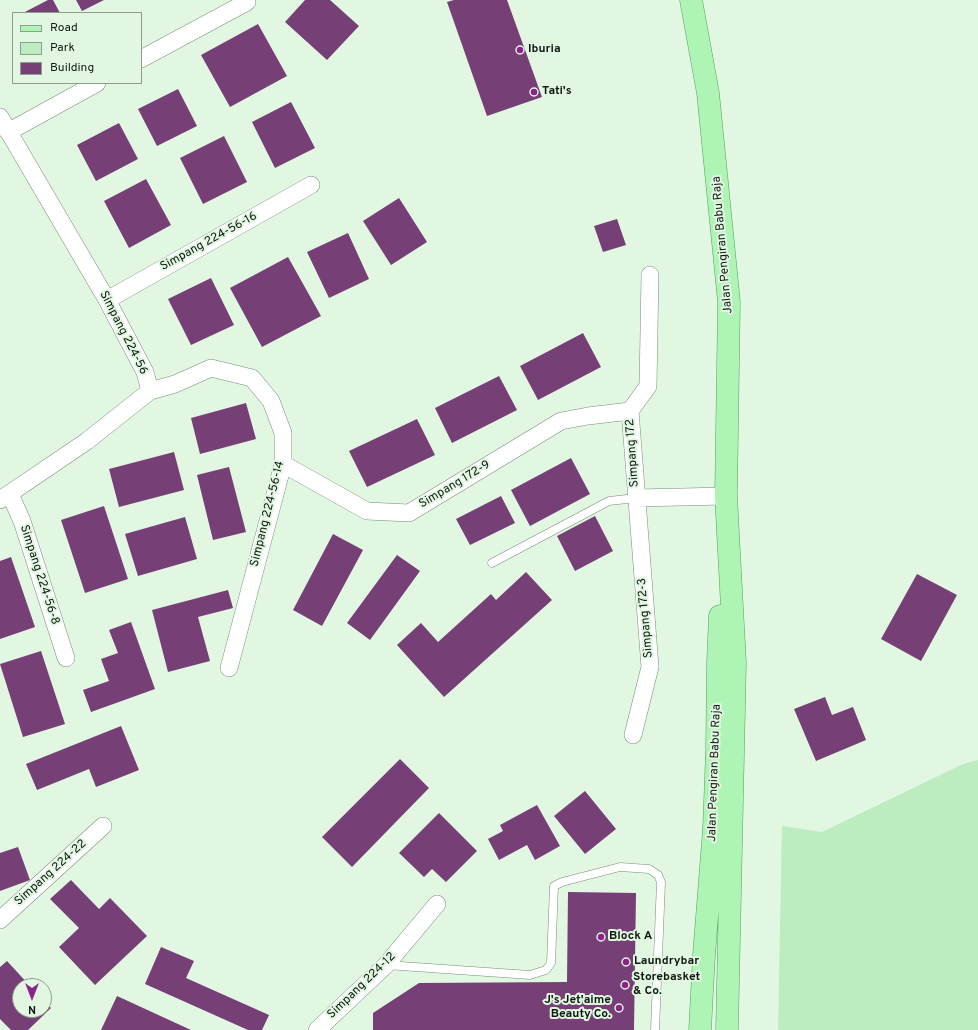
<!DOCTYPE html>
<style>
body{margin:0}
#map{position:relative;width:978px;height:1030px;overflow:hidden;background:#e1f7e2;font-family:Overpass,sans-serif}
canvas{display:block}
.legend{position:absolute;left:12px;top:12px;width:130px;height:72px;box-sizing:border-box;background:#e1f7e2;border:1px solid #8e9e8e;margin:0;padding:5px 7px;list-style:none;font-size:12px;color:#111811}
.legend li{display:flex;align-items:center;gap:8px;height:20px}
.legend b{width:20px;border:1px solid #8e9e8e}
.north{position:absolute;left:12px;top:978px;width:40px;height:40px;box-sizing:border-box;background:#e1f7e2;border:1px solid #8e9e8e;border-radius:50%;rotate:180deg;font-size:11px;font-weight:700;line-height:16px;text-align:center;color:#111811}
.north::after{content:'';display:block;margin:auto;width:14px;height:18px;background:#8a248b;clip-path:polygon(50% 0,100% 100%,50% 72%,0 100%)}
</style>
<div id="map">
<canvas width="978" height="1030"></canvas>
<ul class="legend">
<li><b style="height:5px;background:#adf4b5"></b>Road</li>
<li><b style="height:11px;background:#bdecc0"></b>Park</li>
<li><b style="height:11px;background:#763f76"></b>Building</li>
</ul>
<div class="north">N</div>
</div>
<script>
const context = document.querySelector('canvas').getContext('2d');
context.lineJoin = 'round';
function paint(path, color) {
  context.fillStyle = color;
  context.fill(path, 'evenodd');
}
function poly(rows) {
  const path = new Path2D();
  for (const r of rows) {
    path.moveTo(r[0], r[1]);
    for (let i = 2; i < r.length; i += 2) path.lineTo(r[i], r[i + 1]);
  }
  return path;
}
function strokePath(path, color, width, dash) {
  context.strokeStyle = color;
  context.lineWidth = width;
  context.lineCap = dash ? 'butt' : 'round';
  context.setLineDash(dash || []);
  context.stroke(path);
}
function write(font, color, halo, rows, align = 'center') {
  context.font = font + ' Overpass,sans-serif';
  context.lineWidth = 4;
  context.setLineDash([]);
  context.textBaseline = 'middle';
  context.strokeStyle = halo;
  context.fillStyle = color;
  for (const [text, x, y, turn = 0] of rows) {
    context.save();
    context.translate(x, y);
    context.rotate((+turn || 0) * Math.PI / 180);
    context.textAlign = isNaN(turn) ? turn : align;
    if (halo) context.strokeText(text, 0, 0);
    context.fillText(text, 0, 0);
    context.restore();
  }
}
paint(poly([
 [978,760,978,1030,778,1030,782,826,822,832,963,764]
]), '#bdecc0');
paint(poly([
 [48,0,53,0,60,13,23,13],
 [76,0,104,0,82,11],
 [305,0,330,0,359,26,327,60,285,22],
 [454,0,507,0,542,97,487,116,447,2],
 [258,24,287,76,230,107,201,55],
 [178,89,197,126,157,146,138,109],
 [291,102,315,148,275,168,252,122],
 [119,123,138,159,96,181,77,145],
 [224,136,247,182,203,204,180,158],
 [146,179,171,225,129,248,104,201],
 [399,198,427,242,391,265,363,221],
 [617,219,626,245,603,252,594,226],
 [348,233,369,279,329,298,307,252],
 [288,257,321,316,262,347,230,288],
 [211,278,234,325,191,345,168,299],
 [583,333,601,367,538,400,520,366],
 [499,376,517,410,452,443,435,408],
 [246,403,256,439,200,454,191,418],
 [417,419,435,455,367,487,349,451],
 [174,452,184,490,119,507,109,469],
 [571,458,590,494,530,526,511,490],
 [229,467,246,532,213,540,197,475],
 [501,496,515,523,470,545,456,519],
 [104,506,128,579,85,593,61,520],
 [595,516,613,551,575,571,557,536],
 [185,517,197,559,138,576,125,534],
 [333,534,363,550,322,626,293,610],
 [397,555,420,571,370,640,347,623],
 [11,557,35,627,0,639,0,561],
 [526,572,552,600,444,697,397,645,421,623,438,642,491,594,496,600],
 [917,574,957,595,921,661,881,639],
 [228,590,233,608,198,617,210,661,168,672,152,610],
 [131,622,155,689,91,712,83,690,109,681,101,659,118,653,109,630],
 [41,651,65,724,23,737,0,664],
 [825,697,832,715,853,707,866,740,816,761,794,709],
 [121,726,139,770,96,787,89,769,37,790,26,764],
 [400,759,429,788,352,867,322,837],
 [585,791,616,829,585,854,554,816],
 [537,805,560,846,535,860,527,845,499,860,488,839,503,831,500,825],
 [439,813,477,851,446,882,432,869,424,877,399,853],
 [18,847,30,880,0,891,0,853],
 [71,880,99,909,110,898,147,936,95,985,59,947,79,928,50,899],
 [568,892,636,893,634,1030,373,1030,373,1013,419,983,567,982],
 [161,947,194,961,186,978,269,1015,262,1030,248,1030,145,984],
 [7,961,30,986,20,986,20,1010,44,1010,44,1000,51,1008,28,1030,11,1030,0,1019,0,967],
 [117,996,191,1030,101,1030]
]), '#763f76');
const lane = poly([
 [492,563,609,501,636,498],
 [386,965,530,975,546,970,551,963,554,886,562,882,620,867,649,869,658,875,661,882,655,1030]
]);
const street = poly([
 [141,59,247,2],
 [0,117,107,300,145,372,150,391,87,441,0,500],
 [8,132,97,83],
 [107,300,311,185],
 [150,391,175,384,211,368,252,378,271,401,283,433,283,464,229,668],
 [283,464,367,511,409,513,561,421,588,416,630,411],
 [10,494,22,521,66,658],
 [636,498,726,496],
 [633,735,650,667,630,411,648,386,650,275],
 [0,920,103,826],
 [317,1030,386,965,437,904]
]);
const primary = poly([
 [691,0,708,93,729,302,726,496,735,663,727,1030],
 [700,1030,704,955,714,829,717,749,718,662,720,616]
]);
strokePath(lane, '#798d7a', 9);
strokePath(street, '#798d7a', 18);
strokePath(primary, '#53a25c', 23);
strokePath(lane, '#fff', 8);
strokePath(street, '#fff', 17);
strokePath(primary, '#adf4b5', 22);
for (const [x, y, r, color] of [
 [520,50,4,"#8a248b"],
 [534,92,4,"#8a248b"],
 [601,937,4,"#8a248b"],
 [626,962,4,"#8a248b"],
 [625,985,4,"#8a248b"],
 [619,1008,4,"#8a248b"]
]) {
  const dot = new Path2D();
  dot.arc(x, y, r, 0, 2 * Math.PI);
  context.fillStyle = color;
  context.fill(dot);
  strokePath(dot, '#e1f7e2', 1.5);
}
write('bold 12px', '#111811', '#e1f7e2', [
 ["Iburia",528,50],
 ["Tati's",542,92],
 ["Block A",609,937],
 ["Laundrybar",634,962],
 ["Storebasket",633,978],
 ["& Co.",633,992],
 ["J's Jet'aime",611,1001,"right"],
 ["Beauty Co.",611,1015,"right"]
], 'left');
write('12px', '#111811', '#e1f7e2', [
 ["Simpang 224-56-16",209,242,-29],
 ["Jalan Pengiran Babu Raja",723,245,-95],
 ["Simpang 224-56",123,333,63],
 ["Simpang 172",633,453,-94],
 ["Simpang 172-9",455,485,-31],
 ["Simpang 224-56-14",268,514,-76],
 ["Simpang 224-56-8",39,575,72],
 ["Simpang 172-3",646,618,-95],
 ["Jalan Pengiran Babu Raja",715,773,-88],
 ["Simpang 224-22",51,873,-42],
 ["Simpang 224-12",362,986,-44]
]);
</script>
